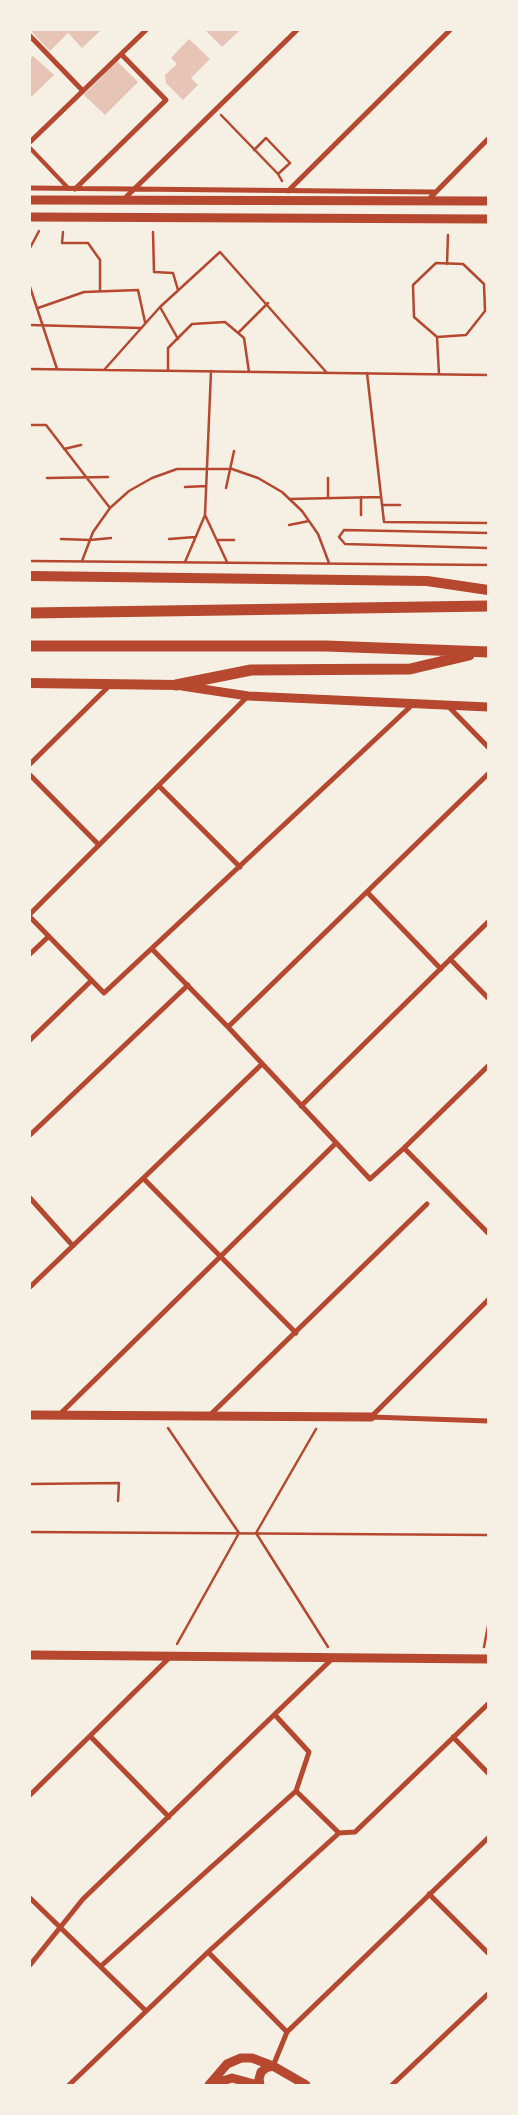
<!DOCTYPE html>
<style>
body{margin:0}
#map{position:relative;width:518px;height:2115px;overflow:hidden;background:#f6efe4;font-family:"Work Sans",sans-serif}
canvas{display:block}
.frame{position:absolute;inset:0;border:31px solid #f6efe4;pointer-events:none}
</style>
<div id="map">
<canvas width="518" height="2115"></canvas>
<div class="frame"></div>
</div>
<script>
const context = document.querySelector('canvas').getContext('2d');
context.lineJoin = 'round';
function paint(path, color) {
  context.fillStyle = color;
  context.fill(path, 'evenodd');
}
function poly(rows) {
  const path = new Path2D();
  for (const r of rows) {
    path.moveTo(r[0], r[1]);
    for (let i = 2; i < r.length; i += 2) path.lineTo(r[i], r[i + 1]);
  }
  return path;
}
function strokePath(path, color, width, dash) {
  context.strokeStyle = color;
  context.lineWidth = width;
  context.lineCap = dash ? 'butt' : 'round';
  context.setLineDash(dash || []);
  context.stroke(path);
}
paint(poly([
 [30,30,101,30,82,48,68,33,50,51],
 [205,30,240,30,222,47],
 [189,39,210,59,191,78,198,85,183,100,166,83,165,75,177,64,171,58],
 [33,56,54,75,30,98,30,59],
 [117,61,138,82,105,115,84,95]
]), '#e6c5b7');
strokePath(poly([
 [221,115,278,174,282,181],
 [254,150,266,138,290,163,278,174],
 [63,232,62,243,88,243,100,260,100,291],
 [153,232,154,272,173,273,178,290],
 [30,248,39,231],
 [447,264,448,235],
 [30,287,57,369],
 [160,307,178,339],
 [38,308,84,292,138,290,145,322],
 [30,325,141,328],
 [238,333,268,303],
 [437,337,466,335,485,311,484,284,463,264,436,263,413,285,414,317,437,337,439,374],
 [30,369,488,375],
 [104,370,160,307,220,252,327,373],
 [168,371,168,348,192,324,225,322,244,338,249,372],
 [211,371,205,515,227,562],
 [367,373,384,522,488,523],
 [30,425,46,425,110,508],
 [64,449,81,445],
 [47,478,108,477],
 [185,487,206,486],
 [226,488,234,451],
 [361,497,361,515],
 [328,498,328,478],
 [289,499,380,497],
 [382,505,400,505],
 [289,525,309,521],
 [488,533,344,530,339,537,345,544,488,548],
 [61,539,90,540,111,538],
 [169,539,195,537],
 [217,540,234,540],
 [30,561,488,565],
 [82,561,93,532,110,508,129,491,152,478,177,469,232,469,258,478,282,492,302,511,318,534,329,563],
 [185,562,205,515],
 [168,1428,239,1533,177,1644],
 [316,1429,256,1533,328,1647],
 [30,1484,119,1483,118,1501],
 [30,1532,488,1535],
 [484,1647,488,1626]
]), '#b5482f', 2.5);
strokePath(poly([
 [30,148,69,189]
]), '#b5482f', 4);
strokePath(poly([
 [30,36,83,91],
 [30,142,146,30],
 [30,188,434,192],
 [75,189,166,100,121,54],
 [288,191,450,30],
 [123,200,297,30],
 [427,201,488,139],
 [448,706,488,747],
 [30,764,110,685],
 [30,775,99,845],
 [159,786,240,867],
 [367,892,441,969],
 [30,914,248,696],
 [30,917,104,993,412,705],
 [152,949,228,1027,370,1179,404,1148,488,1233],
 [30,954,48,937],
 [450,959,488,998],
 [228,1027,488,774],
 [30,1040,91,981],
 [301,1106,488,922],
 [30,1135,188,985],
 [404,1148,488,1066],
 [144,1179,296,1333],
 [30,1198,73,1246],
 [30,1287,262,1064],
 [59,1415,335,1144],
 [209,1416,427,1204],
 [371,1417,488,1300],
 [371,1417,488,1421],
 [90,1736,169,1817],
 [453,1737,488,1773],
 [296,1791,339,1833],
 [30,1795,170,1657],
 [429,1894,488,1953],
 [30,1898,146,2011],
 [208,1952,287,2032],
 [30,1965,83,1899,333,1658],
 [101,1966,296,1791,309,1752,275,1715],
 [273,2066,287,2032,488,1838],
 [69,2085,208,1952,339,1833,355,1832,488,1704],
 [392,2085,488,1994]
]), '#b5482f', 5);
strokePath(poly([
 [30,200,488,201],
 [30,217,488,219],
 [182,686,248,696,488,707],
 [30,1415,371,1417],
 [30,1655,488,1659],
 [209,2085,227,2064,241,2058,252,2058,273,2066],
 [210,2085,232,2078,258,2085],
 [260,2085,259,2079,261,2072,266,2068,273,2066,306,2085]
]), '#b5482f', 9);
strokePath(poly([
 [30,576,427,581,488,590],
 [30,683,176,685]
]), '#b5482f', 10);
strokePath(poly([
 [30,613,488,606],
 [30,646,326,646,488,652],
 [176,685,251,670,410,669,469,655]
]), '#b5482f', 11);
</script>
